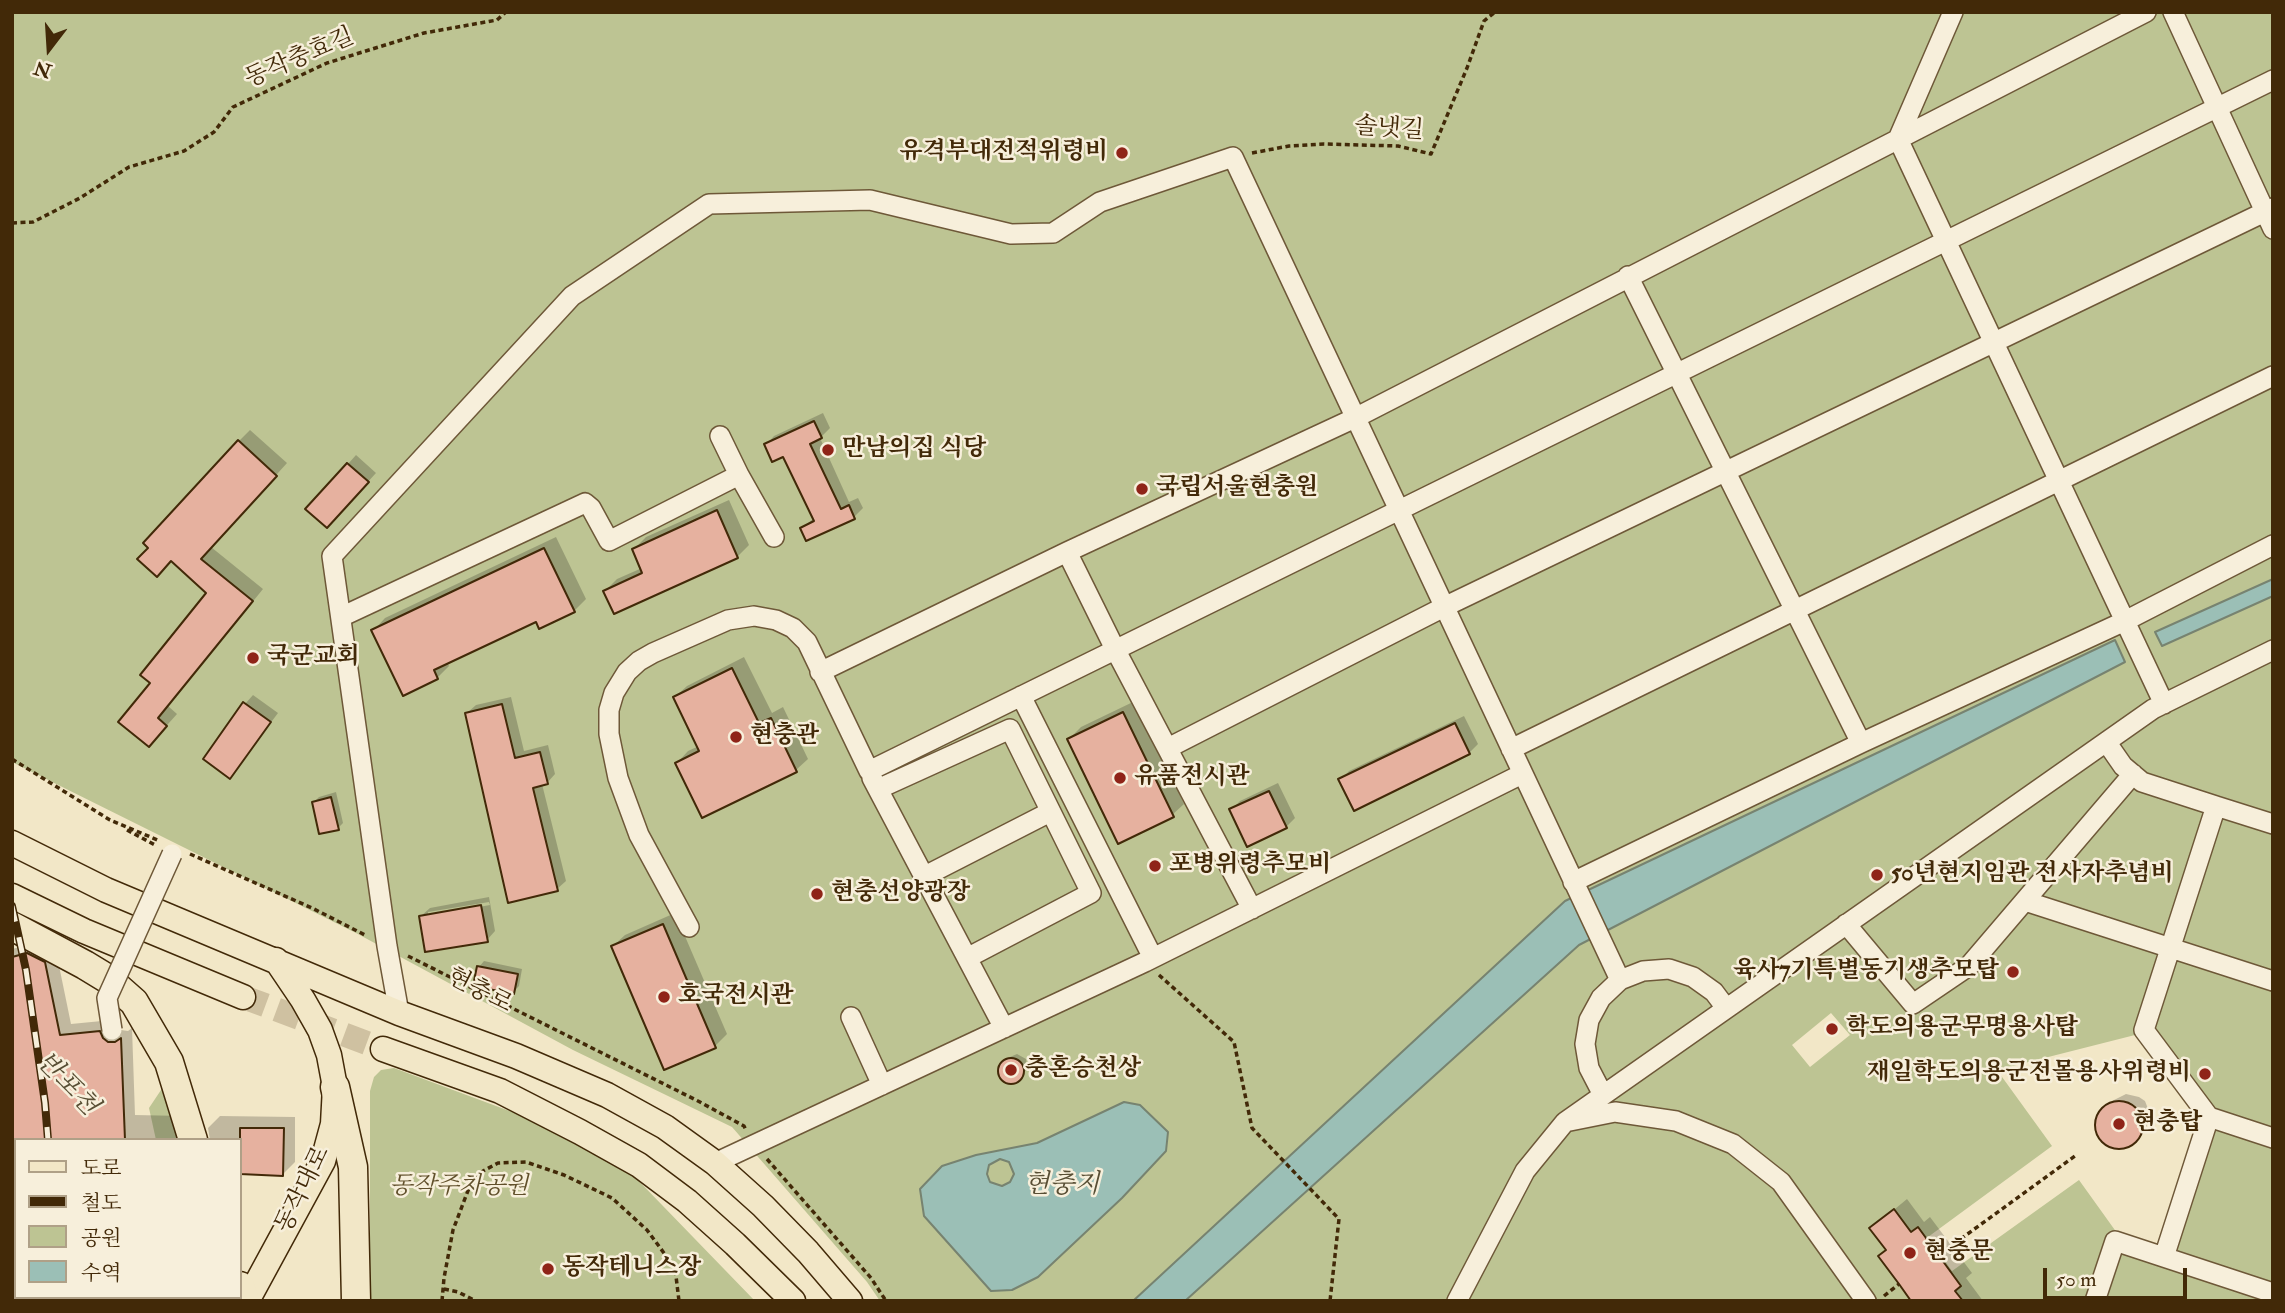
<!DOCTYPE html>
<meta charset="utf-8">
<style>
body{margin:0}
#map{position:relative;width:2285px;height:1313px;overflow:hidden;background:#f2e7c7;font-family:"IM FELL Double Pica","Noto Serif KR",serif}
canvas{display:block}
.frame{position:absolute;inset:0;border:14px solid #422908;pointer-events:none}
.legend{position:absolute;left:14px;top:1138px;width:228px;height:161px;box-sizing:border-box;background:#f7efdb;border:2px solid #afa087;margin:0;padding:9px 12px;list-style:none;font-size:21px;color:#422908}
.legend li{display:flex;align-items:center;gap:14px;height:35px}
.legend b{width:35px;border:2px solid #afa087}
.north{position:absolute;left:14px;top:14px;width:70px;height:70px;-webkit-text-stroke:5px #f7efdb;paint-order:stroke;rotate:197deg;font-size:19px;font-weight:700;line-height:28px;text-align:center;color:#422908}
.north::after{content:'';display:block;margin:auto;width:24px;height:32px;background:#422908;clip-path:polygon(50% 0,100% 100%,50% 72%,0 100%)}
.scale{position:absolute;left:2043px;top:1268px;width:144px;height:32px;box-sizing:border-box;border:4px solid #422908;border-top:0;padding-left:9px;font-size:21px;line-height:24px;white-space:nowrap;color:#422908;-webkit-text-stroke:5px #f7efdb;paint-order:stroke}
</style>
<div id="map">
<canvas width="2285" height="1313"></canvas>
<div class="frame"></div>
<ul class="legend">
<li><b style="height:9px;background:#f2e7c7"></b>도로</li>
<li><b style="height:9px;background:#422908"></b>철도</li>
<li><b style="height:19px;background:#bdc493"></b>공원</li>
<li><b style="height:19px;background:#9bbfb6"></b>수역</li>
</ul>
<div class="north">N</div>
<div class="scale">50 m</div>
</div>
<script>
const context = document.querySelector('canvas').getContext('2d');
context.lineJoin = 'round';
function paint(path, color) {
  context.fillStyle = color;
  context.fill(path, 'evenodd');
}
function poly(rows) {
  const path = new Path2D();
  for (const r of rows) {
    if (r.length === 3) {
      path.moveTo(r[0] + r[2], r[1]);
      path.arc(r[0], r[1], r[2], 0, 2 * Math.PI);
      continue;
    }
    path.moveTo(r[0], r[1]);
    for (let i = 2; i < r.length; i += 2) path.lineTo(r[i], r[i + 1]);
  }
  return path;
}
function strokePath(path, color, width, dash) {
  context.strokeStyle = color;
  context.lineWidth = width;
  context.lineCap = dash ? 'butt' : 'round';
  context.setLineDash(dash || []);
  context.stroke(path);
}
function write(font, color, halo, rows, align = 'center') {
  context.font = font + ' "IM FELL Double Pica","Noto Serif KR",serif';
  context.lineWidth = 5;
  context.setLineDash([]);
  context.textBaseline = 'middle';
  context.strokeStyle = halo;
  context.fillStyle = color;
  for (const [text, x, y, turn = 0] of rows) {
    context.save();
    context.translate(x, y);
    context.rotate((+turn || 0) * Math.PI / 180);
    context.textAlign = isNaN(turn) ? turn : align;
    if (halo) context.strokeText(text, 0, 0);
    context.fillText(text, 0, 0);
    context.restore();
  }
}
paint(poly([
 [12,12,2273,12,2273,1301,880,1301,867,1282,732,1127,573,1050,356,933,12,762],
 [1831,1013,1850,1035,1810,1067,1792,1045],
 [2135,1035,2200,1118,2158,1246,2117,1233,2079,1180,1952,1271,1928,1237,2052,1146,1997,1070],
 [394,1068,531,1119,632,1174,755,1301,370,1301,370,1091,374,1077,381,1070],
 [167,1081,185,1140,156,1140,149,1108]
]), '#bdc493');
const water = poly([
 [2273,579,2273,596,2162,646,2155,632,2273,579],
 [2115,640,2125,662,1579,945,1185,1301,1133,1301,1565,901,2115,640],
 [1124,1102,1140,1105,1168,1132,1166,1151,1122,1198,1038,1277,1012,1290,991,1291,924,1216,920,1189,942,1166,976,1155,1037,1143,1124,1102],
 [1000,1159,1009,1162,1014,1174,1010,1182,1002,1186,990,1182,987,1174,989,1165,1000,1159]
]);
paint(water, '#9bbfb6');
strokePath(water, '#778370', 2);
paint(poly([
 [823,413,830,428,820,438,849,502,858,498,863,508,854,517,802,528,814,518,784,454,766,445,774,436],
 [250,430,287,463,211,547,263,589,168,706,177,714,160,733,152,683,209,593,172,559,239,441],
 [356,455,376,473,336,517,348,464],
 [729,500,749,545,737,557,605,591,617,579,642,568,634,549,646,537],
 [556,537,586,599,574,611,536,619,447,662,449,666,437,678,374,630,385,618],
 [744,657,772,713,783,707,808,759,796,770,702,816,677,763,688,751,699,746,675,697,687,686],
 [253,695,278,713,230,777,245,704],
 [511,697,524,751,548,745,555,774,547,783,542,784,566,881,557,889,467,713,476,705],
 [1135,701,1184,804,1172,815,1069,739,1081,727],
 [1464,716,1478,744,1469,753,1341,780,1349,771],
 [1278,783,1295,818,1286,827,1231,810,1240,801],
 [336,792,343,823,338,828,314,802,319,797],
 [489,897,495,931,487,940,421,916,430,908],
 [489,902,490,905,428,916,428,912],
 [675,913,727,1034,715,1046,665,1067,613,946,625,935],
 [40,942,56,951,71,1024,112,1020,121,1030,128,1031,132,1028,135,1115,183,1116,193,1140,16,1140,16,1172,12,1142,12,949],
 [484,961,522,969,519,986,513,992,479,967],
 [1017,1054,1026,1059,1027,1069,1016,1081,1010,1082,1003,1079,1000,1069,1010,1057],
 [2126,1094,2139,1097,2145,1101,2150,1114,2150,1120,2143,1133,2135,1141,2121,1147,2107,1143,2098,1131,2097,1123,2104,1109,2112,1101],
 [220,1116,295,1117,295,1162,283,1174,240,1173,240,1140,210,1140,208,1128],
 [1907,1199,1924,1222,1930,1217,1972,1273,1966,1278,1983,1301,1914,1301,1888,1249,1872,1228],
 [20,1297,126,1297,125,1301,20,1301]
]), '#0003');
const building = poly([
 [814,421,822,438,810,444,841,509,849,505,855,519,806,541,800,528,814,521,783,457,772,462,764,444,814,421],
 [238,440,277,476,201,559,253,601,158,718,167,726,149,747,118,722,150,683,140,675,206,593,171,561,157,577,137,559,148,548,143,543,238,440],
 [347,463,369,482,327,528,305,509,347,463],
 [717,510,738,558,614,614,603,591,642,573,632,549,717,510],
 [544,548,575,612,539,629,536,622,434,670,438,679,403,696,371,630,544,548],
 [732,668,759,723,771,718,797,772,702,818,675,763,699,751,673,697,732,668],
 [243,702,271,722,230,779,203,759,243,702],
 [502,704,515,758,540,752,548,784,533,788,558,891,508,903,465,713,502,704],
 [1123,712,1174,817,1118,844,1067,739,1123,712],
 [1455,723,1470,754,1354,811,1338,779,1455,723],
 [1269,791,1287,828,1247,847,1229,809,1269,791],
 [331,797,339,830,319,834,312,802,331,797],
 [481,905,488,942,425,952,419,916,481,905],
 [663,924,716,1048,664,1070,611,946,663,924],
 [27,953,45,962,60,1035,100,1031,103,1038,108,1042,115,1042,121,1038,125,1140,12,1140,12,957,27,953],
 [477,966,518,974,514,994,473,986,477,966],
 [1011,1071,13],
 [2119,1125,24],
 [240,1128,284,1128,283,1176,240,1174,240,1128],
 [1894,1209,1911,1232,1918,1227,1961,1286,1955,1291,1963,1301,1911,1301,1899,1284,1878,1256,1886,1250,1869,1228,1894,1209]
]);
paint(building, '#e6b19f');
strokePath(building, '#422908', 2);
strokePath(poly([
 [243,997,383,1049]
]), '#cfc1a1', 24, [24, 12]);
const minor = poly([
 [1953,12,1898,139,2164,704],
 [2173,12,2273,229],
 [1628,276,1861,743],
 [720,436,739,475],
 [1067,552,1115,649,1252,909],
 [341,617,585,503,591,508,609,541,739,475,774,537],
 [820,672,1067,552,1355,418,2146,12],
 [1021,696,1153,958],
 [2107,743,2123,766,2142,782,2216,806,2144,1030,2209,1117,2273,1138],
 [1168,748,1444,607,2273,208],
 [1511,749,2273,376],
 [872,778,1004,1028],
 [878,789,1010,729,1091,893,967,958],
 [2216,806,2273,824],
 [923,877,1050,812],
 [1573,882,1861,743,2125,621,2273,545],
 [2025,901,2273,981],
 [1846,924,1913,1004,1969,966,2133,774],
 [689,927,639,835,618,778,609,734,609,710,614,693,627,672,639,661,653,653,728,620,754,616,776,620,793,628,807,642,869,771,2273,80],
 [399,1013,387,946,332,556,572,296,709,204,870,200,1011,234,1053,233,1100,202,1233,157,1620,980],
 [851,1017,882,1085],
 [1603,1095,1589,1068,1585,1044,1589,1020,1601,998,1620,980,1643,971,1669,969,1693,977,1714,992,1726,1008],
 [1565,1122,2153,709,2273,650],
 [715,1163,1145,962,1522,774],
 [2164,1257,2209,1117],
 [1457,1301,1525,1171,1565,1122,1615,1112,1676,1121,1733,1144,1781,1182,1866,1301],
 [2095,1301,2115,1241,2273,1293]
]);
const major = poly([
 [12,843,106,890,399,1013,516,1056,607,1095,665,1127,715,1163,763,1206,808,1252,850,1301],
 [12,896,84,931,243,997],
 [383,1049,500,1091,580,1132,639,1165,687,1201,735,1244,793,1301],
 [247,1301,323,1161,333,1124,335,1087,329,1055,320,1030,303,1000,276,960]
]);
const highway = poly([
 [12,926,85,965,108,979,134,1002,169,1062,193,1140],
 [335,1087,353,1167,356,1301],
 [240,1286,245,1301]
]);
strokePath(minor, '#6e5838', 22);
strokePath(major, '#422908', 27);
strokePath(highway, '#422908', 31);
strokePath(poly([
 [1252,153,1289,146,1324,144,1398,146,1431,154,1467,68,1484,21,1495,12],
 [12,223,33,222,80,198,129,167,184,151,214,132,233,107,327,63,424,33,497,20,506,12],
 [12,759,110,820,160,841],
 [127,830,157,846],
 [190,854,312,908,367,936],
 [408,956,698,1101,744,1126,746,1130],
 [1159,975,1234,1042,1252,1128,1339,1219,1330,1301],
 [767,1159,871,1278,886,1301],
 [12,1167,14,1169],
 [1940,1254,2075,1156],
 [444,1289,458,1292,476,1301],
 [1884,1296,1899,1284],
 [442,1301,444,1278,453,1230,469,1188,483,1171,498,1163,526,1162,564,1175,612,1198,647,1230,675,1268,679,1301]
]), '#422908', 3.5, [5, 3.5]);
strokePath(minor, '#f7efdb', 19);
strokePath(major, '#f2e7c7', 24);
strokePath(highway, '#f2e7c7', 28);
const rail = poly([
 [12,906,26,970,45,1103,48,1140],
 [44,1301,44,1297],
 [55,1301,55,1297]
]);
strokePath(rail, '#422908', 8);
strokePath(rail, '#f7efdb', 5, [16]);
const minorBridge = poly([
 [112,1030,107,998,172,854]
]);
strokePath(minorBridge, '#6e5838', 22, []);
strokePath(minorBridge, '#f7efdb', 19);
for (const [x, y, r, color] of [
 [1122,153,7,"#8f2418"],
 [828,450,7,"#8f2418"],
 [1142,489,7,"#8f2418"],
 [253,658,7,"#8f2418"],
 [736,737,7,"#8f2418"],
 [1120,778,7,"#8f2418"],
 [1155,866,7,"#8f2418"],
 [1877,875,7,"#8f2418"],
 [817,894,7,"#8f2418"],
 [2013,972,7,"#8f2418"],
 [664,997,7,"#8f2418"],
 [1832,1029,7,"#8f2418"],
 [1011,1070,7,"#8f2418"],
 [2205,1074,7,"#8f2418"],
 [2119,1124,7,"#8f2418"],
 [1910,1253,7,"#8f2418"],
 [548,1269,7,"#8f2418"]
]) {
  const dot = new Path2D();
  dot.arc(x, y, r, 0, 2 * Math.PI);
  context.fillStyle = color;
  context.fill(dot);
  strokePath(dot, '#f7efdb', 2.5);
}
write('24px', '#422908', '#f7efdb', [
 ["동작충효길",300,59,-23],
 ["솔냇길",1389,130,4],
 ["현충로",479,992,27],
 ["동작대로",304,1190,-64]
]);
write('bold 24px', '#422908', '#f7efdb', [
 ["유격부대전적위령비",1108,153,"right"],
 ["만남의집 식당",842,450],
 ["국립서울현충원",1156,489],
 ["국군교회",267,658],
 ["현충관",750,737],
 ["유품전시관",1134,778],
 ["포병위령추모비",1169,866],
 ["50년현지임관 전사자추념비",1891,875],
 ["현충선양광장",831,894],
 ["육사7기특별동기생추모탑",1999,972,"right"],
 ["호국전시관",678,997],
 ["학도의용군무명용사탑",1846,1029],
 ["충혼승천상",1025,1070],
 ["재일학도의용군전몰용사위령비",2191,1074,"right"],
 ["현충탑",2133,1124],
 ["현충문",1924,1253],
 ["동작테니스장",562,1269]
], 'left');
write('italic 24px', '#61502b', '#f7efdb', [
 ["동작주차공원",459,1188]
]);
write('italic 26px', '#584e34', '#f7efdb', [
 ["반포천",66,1085,46],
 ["현충지",1062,1186]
]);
</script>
